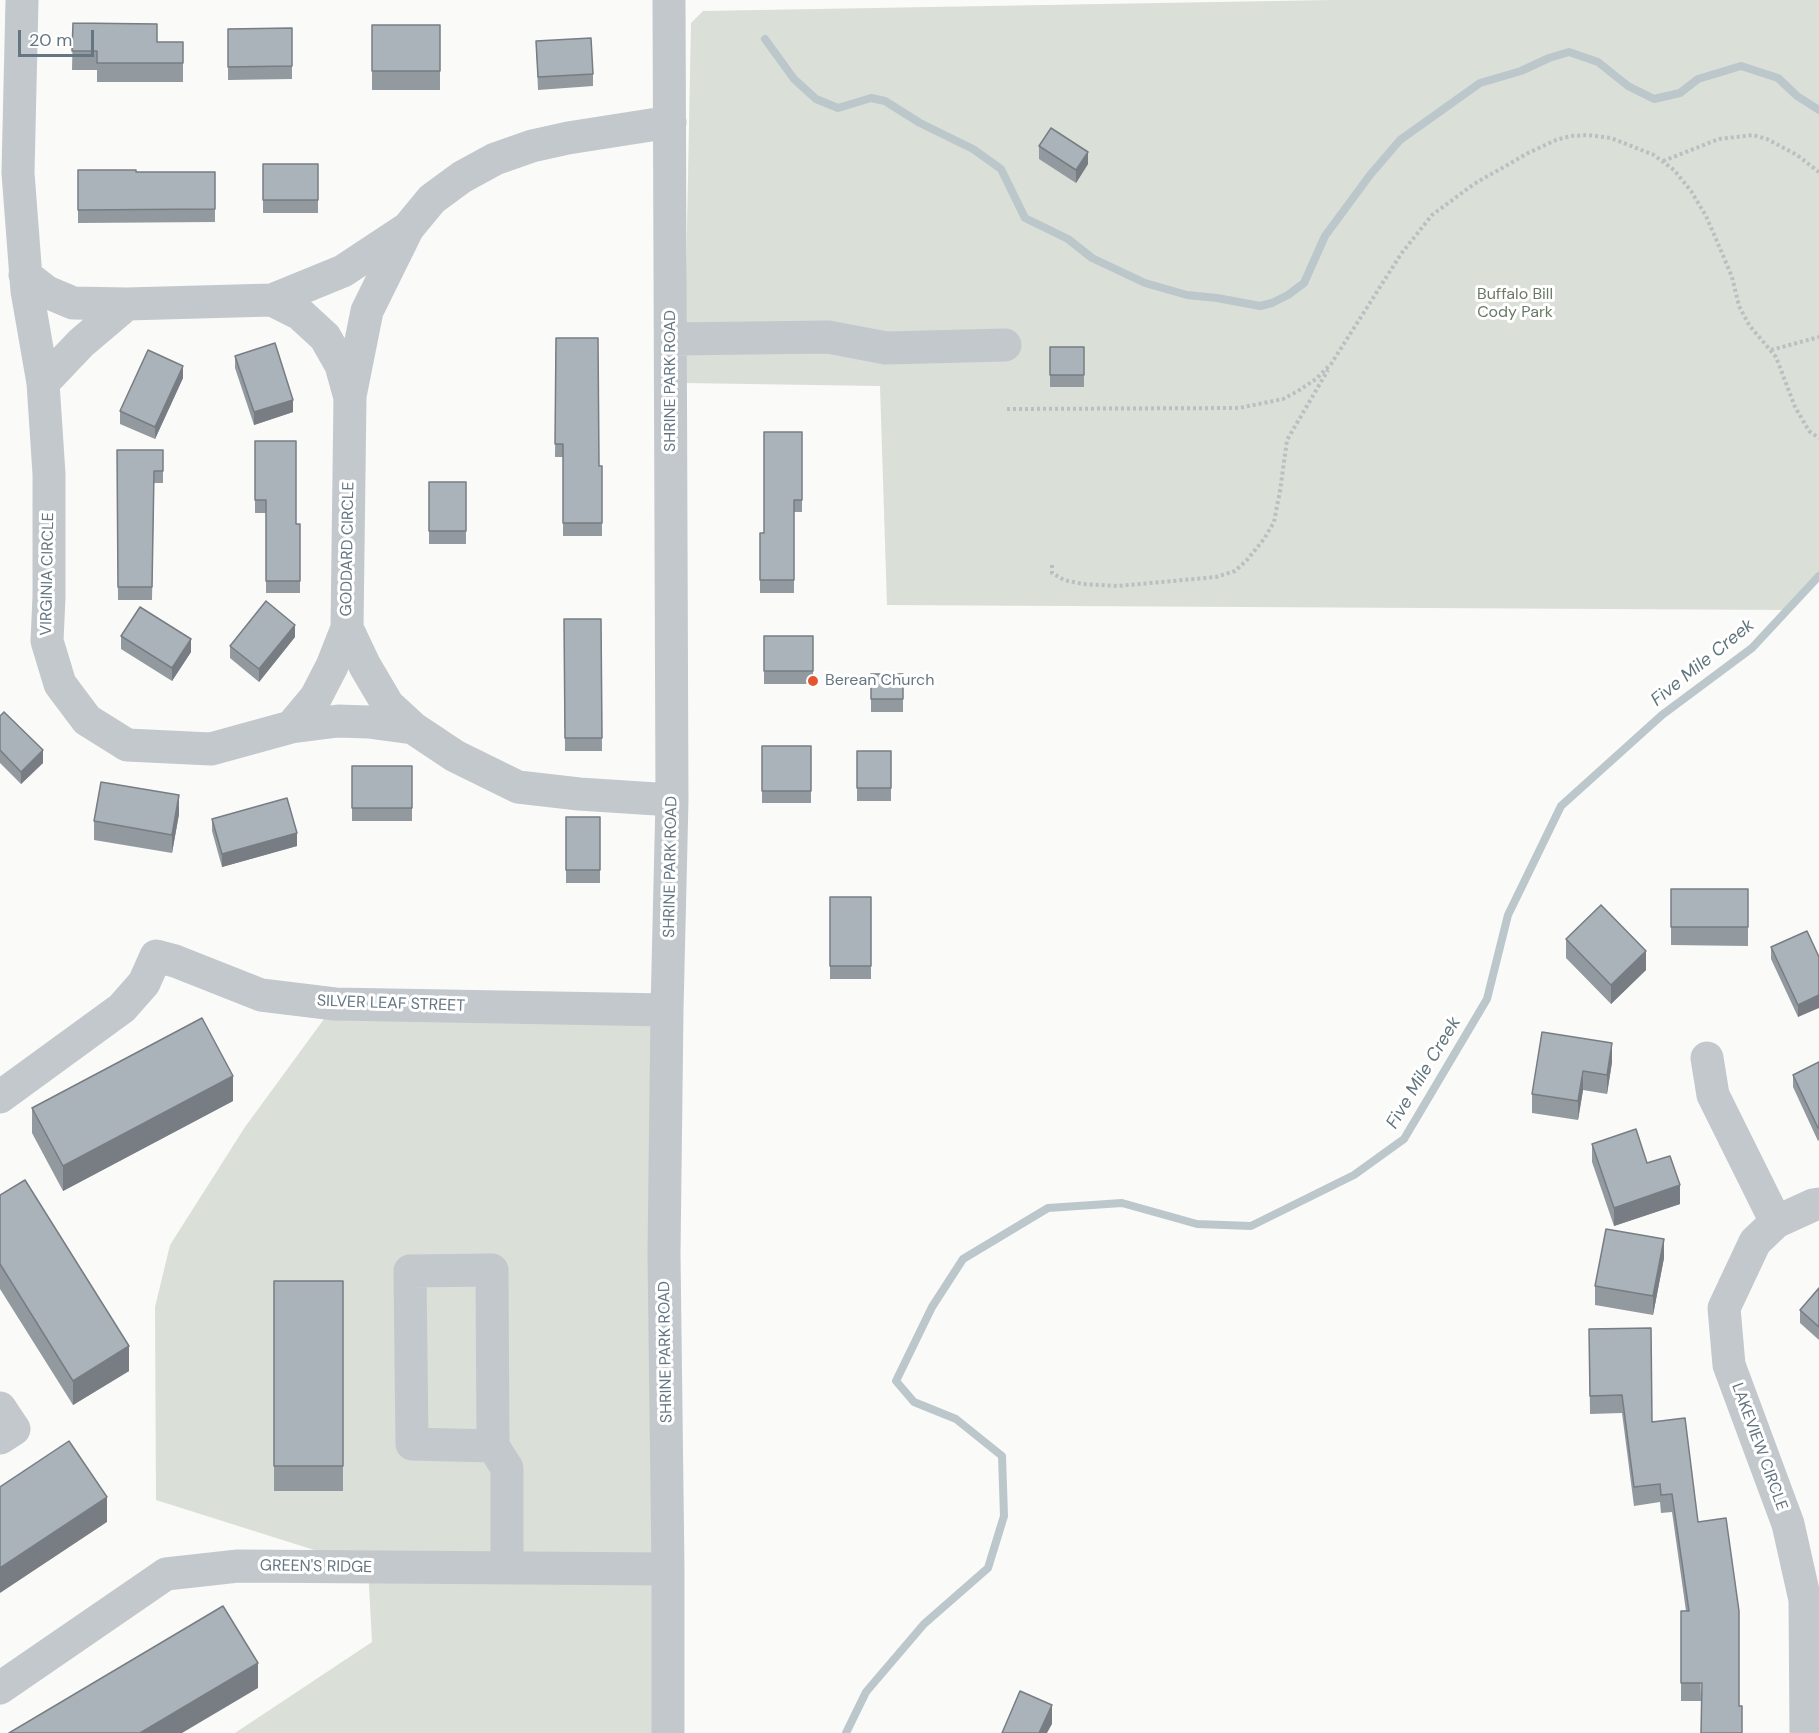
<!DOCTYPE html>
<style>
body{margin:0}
#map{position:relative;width:1819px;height:1733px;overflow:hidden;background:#fafaf8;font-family:"DM Sans",sans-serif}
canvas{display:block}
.scale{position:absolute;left:18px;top:30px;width:76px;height:27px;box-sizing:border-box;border:3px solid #657683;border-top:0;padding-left:8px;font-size:18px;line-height:21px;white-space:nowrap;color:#657683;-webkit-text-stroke:4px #fff;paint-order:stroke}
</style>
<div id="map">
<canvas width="1819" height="1733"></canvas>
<div class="scale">20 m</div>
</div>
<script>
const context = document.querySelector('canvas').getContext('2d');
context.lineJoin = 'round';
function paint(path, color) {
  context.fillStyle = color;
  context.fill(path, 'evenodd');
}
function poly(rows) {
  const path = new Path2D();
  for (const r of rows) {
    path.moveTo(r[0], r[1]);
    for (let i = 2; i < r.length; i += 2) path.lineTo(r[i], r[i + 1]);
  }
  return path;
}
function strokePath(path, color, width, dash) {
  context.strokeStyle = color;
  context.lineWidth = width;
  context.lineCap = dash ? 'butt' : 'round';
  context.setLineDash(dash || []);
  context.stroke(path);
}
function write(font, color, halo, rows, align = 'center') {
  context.font = font + ' "DM Sans",sans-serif';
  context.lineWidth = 6;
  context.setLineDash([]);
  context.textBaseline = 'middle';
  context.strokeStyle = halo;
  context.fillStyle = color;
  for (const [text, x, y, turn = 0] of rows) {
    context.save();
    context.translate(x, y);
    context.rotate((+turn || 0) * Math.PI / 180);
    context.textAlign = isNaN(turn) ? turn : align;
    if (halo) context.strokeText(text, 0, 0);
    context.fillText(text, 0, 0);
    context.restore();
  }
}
paint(poly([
 [1331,0,1819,0,1819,576,1788,610,887,605,880,386,684,383,691,23,703,11],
 [335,1004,667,1010,668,1733,235,1733,372,1642,368,1567,156,1500,155,1307,170,1245,245,1127]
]), '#dadfd7');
strokePath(poly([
 [765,39,794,79,816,99,838,108,871,98,885,101,920,123,973,149,1001,169,1025,218,1068,239,1092,258,1145,283,1187,295,1217,298,1260,306,1272,303,1288,295,1304,283,1325,236,1370,175,1400,140,1480,83,1521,71,1549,58,1569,52,1598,62,1628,86,1654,99,1680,93,1698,79,1741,66,1778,78,1797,96,1819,110],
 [846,1733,866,1692,924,1624,988,1568,1004,1516,1002,1456,956,1419,914,1402,896,1381,932,1307,963,1259,1048,1208,1122,1203,1197,1224,1251,1226,1354,1175,1404,1139,1487,999,1508,915,1561,806,1662,715,1752,648,1819,576]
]), '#bbc7cb', 8);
strokePath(poly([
 [1663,161,1719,139,1753,135,1767,139,1797,155,1819,172],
 [1771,350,1819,337],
 [1007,409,1239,408,1283,399,1298,391,1316,379,1331,364,1401,254,1432,215,1474,184,1528,153,1556,140,1571,136,1588,135,1611,138,1654,155,1674,170,1691,191,1706,216,1722,253,1732,277,1739,306,1749,325,1776,357,1795,407,1809,431,1819,438],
 [1052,565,1052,573,1064,580,1083,584,1118,586,1216,577,1235,571,1247,560,1264,539,1274,522,1280,491,1287,440,1328,370]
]), '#bbbfc2', 4, [3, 3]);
strokePath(poly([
 [22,0,18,173,27,291,43,383,49,474,49,597,47,641,60,684,87,720,127,745,211,749,291,727,338,721,368,722,413,728],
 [408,228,367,311,350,396,347,628,365,666,388,705,413,728,455,756,518,787,579,794,672,800],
 [25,275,47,292,73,303,127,304],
 [272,300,343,271,408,228,432,199,462,177,495,159,532,146,568,138,670,122],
 [672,339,828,337,886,348,1005,345],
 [43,383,81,343,127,304,272,300,300,314,325,337,341,365,349,394],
 [291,727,316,697,332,666,347,628],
 [1707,1058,1713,1095,1776,1222],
 [0,1097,122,1008,144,983,156,956,175,961,261,995,335,1004,667,1010],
 [0,1408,14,1429,0,1438],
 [493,1446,492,1270,410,1271,412,1444,493,1446,507,1468,507,1568],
 [0,1688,166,1574,238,1566,668,1569],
 [668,1733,668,1569,664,1254,667,1010,672,800,669,0],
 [1806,1733,1805,1600,1788,1524,1729,1365,1724,1308,1755,1242,1776,1222,1813,1205,1819,1204]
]), '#c3c8cc', 33);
paint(poly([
 [73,23,157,42,183,42,183,82,97,82,97,70,72,70],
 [372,25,440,25,440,90,372,90],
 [292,28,292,79,228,80,228,29],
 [536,41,593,74,593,86,538,90],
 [1039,146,1088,164,1076,183,1039,159],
 [263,164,318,164,318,213,263,213],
 [78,170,136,172,215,172,215,222,78,223],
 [556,338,599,466,602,466,602,536,563,536,563,457,555,457],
 [1050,347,1084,347,1084,387,1050,387],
 [235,356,293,412,254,425,235,368],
 [183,378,155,439,120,424,120,411],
 [802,432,802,512,794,512,794,593,760,593,760,533,764,533],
 [255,441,296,524,300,524,300,593,266,593,266,513,255,513],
 [117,450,163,450,163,483,154,483,152,600,118,600],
 [429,482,466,482,466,544,429,544],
 [564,619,601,619,602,751,565,751],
 [121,636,191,652,172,681,121,649],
 [764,636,813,636,813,684,764,684],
 [295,637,259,682,230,658,230,646],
 [871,674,903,674,903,712,871,712],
 [0,716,43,763,21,784,0,763],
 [762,746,811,746,811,803,762,803],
 [857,751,891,751,891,801,857,801],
 [352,766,412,766,412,821,352,821],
 [179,814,172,853,94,840,94,821],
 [566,817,600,817,600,883,566,883],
 [212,819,297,846,222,867,212,831],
 [1671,889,1748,889,1748,946,1671,945],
 [830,897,871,897,871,979,830,979],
 [1566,939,1646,970,1611,1004,1566,958],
 [1771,947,1819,957,1798,1017,1771,959],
 [1542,1032,1612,1062,1607,1094,1583,1090,1578,1120,1532,1113,1532,1094],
 [1819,1062,1819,1140,1818,1141,1793,1087,1793,1075],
 [233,1101,63,1191,32,1133,32,1108],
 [1592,1144,1647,1163,1680,1204,1614,1226,1592,1162],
 [0,1195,129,1371,73,1405,0,1289],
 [1664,1258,1653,1315,1595,1305,1595,1286],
 [274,1281,343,1281,343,1491,274,1491],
 [1819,1288,1819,1340,1800,1323,1800,1310],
 [1589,1329,1652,1422,1698,1522,1701,1701,1681,1701,1681,1611,1686,1611,1672,1512,1661,1513,1660,1502,1634,1506,1622,1413,1590,1414]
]), '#929a9f');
paint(poly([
 [1088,152,1088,164,1076,183,1076,170],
 [183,366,183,378,155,439,155,427],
 [293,400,293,412,254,425,254,412],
 [295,625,295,637,259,682,259,669],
 [191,639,191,652,172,681,172,668],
 [43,750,43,763,21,784,21,772],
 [179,795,179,814,172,853,172,835],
 [297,833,297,846,222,867,222,854],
 [1646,951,1646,970,1611,1004,1611,985],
 [1819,995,1819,1008,1798,1017,1798,1005],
 [1612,1043,1612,1062,1607,1094,1607,1075],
 [1583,1071,1583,1090,1578,1120,1578,1101],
 [233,1076,233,1101,63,1191,63,1166],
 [1680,1185,1680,1204,1614,1226,1614,1208],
 [1664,1239,1664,1258,1653,1315,1653,1296],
 [129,1346,129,1371,73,1405,73,1381],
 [107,1497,107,1522,0,1593,0,1568],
 [258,1663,258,1688,182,1733,140,1733],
 [1052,1705,1052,1724,1047,1733,1039,1733]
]), '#777d82');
const building = poly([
 [73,23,157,24,157,42,183,42,183,63,97,63,97,51,72,51,73,23],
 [372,25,440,25,440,71,372,71,372,25],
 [292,28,292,66,228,67,228,29,292,28],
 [591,38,593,74,538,77,536,41,591,38],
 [1051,128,1088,152,1076,170,1039,146,1051,128],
 [263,164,318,164,318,200,263,200,263,164],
 [78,170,136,170,136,172,215,172,215,209,78,210,78,170],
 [556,338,598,338,599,466,602,466,602,523,563,523,563,444,555,444,556,338],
 [275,343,293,400,254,412,235,356,275,343],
 [1050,347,1084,347,1084,375,1050,375,1050,347],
 [148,350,183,366,155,427,120,411,148,350],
 [764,432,802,432,802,500,794,500,794,580,760,580,760,533,764,533,764,432],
 [255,441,296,441,296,524,300,524,300,581,266,581,266,500,255,500,255,441],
 [117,450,163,450,163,471,154,471,152,587,118,587,117,450],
 [429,482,466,482,466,531,429,531,429,482],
 [266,601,295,625,259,669,230,646,266,601],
 [140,607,191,639,172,668,121,636,140,607],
 [564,619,601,619,602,738,565,738,564,619],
 [764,636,813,636,813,671,764,671,764,636],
 [871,674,903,674,903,699,871,699,871,674],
 [4,712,43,750,21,772,0,750,0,716,4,712],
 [762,746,811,746,811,791,762,791,762,746],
 [857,751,891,751,891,788,857,788,857,751],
 [352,766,412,766,412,808,352,808,352,766],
 [101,782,179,795,172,835,94,821,101,782],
 [287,798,297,833,222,854,212,819,287,798],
 [566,817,600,817,600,870,566,870,566,817],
 [1671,889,1748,889,1748,927,1671,927,1671,889],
 [830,897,871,897,871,966,830,966,830,897],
 [1601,905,1646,951,1611,985,1566,939,1601,905],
 [1807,931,1819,957,1819,995,1798,1005,1771,947,1807,931],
 [202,1018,233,1076,63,1166,32,1108,202,1018],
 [1542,1032,1612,1043,1607,1075,1583,1071,1578,1101,1532,1094,1542,1032],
 [1819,1062,1819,1128,1818,1128,1793,1075,1819,1062],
 [1636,1129,1647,1163,1670,1156,1680,1185,1614,1208,1592,1144,1636,1129],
 [25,1180,129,1346,73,1381,0,1264,0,1195,25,1180],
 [1606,1229,1664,1239,1653,1296,1595,1286,1606,1229],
 [274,1281,343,1281,343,1466,274,1466,274,1281],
 [1819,1288,1819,1327,1800,1310,1819,1288],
 [1651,1328,1652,1422,1685,1418,1698,1522,1726,1518,1739,1611,1739,1706,1742,1706,1742,1733,1701,1733,1702,1683,1681,1683,1681,1611,1689,1611,1672,1494,1661,1495,1660,1484,1634,1487,1622,1395,1590,1396,1589,1329,1651,1328],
 [69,1441,107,1497,0,1568,0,1487,69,1441],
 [223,1606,258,1663,140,1733,9,1733,223,1606],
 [1020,1691,1052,1705,1039,1733,1002,1733,1020,1691]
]);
paint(building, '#aab3b9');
strokePath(building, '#777d82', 1.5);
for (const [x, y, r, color] of [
 [813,681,6,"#e4572e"]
]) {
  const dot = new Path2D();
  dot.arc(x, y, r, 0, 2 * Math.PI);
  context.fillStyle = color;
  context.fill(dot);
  strokePath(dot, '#fff', 2);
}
write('16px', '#687a64', '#fff', [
 ["Buffalo Bill",1515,295],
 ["Cody Park",1515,313]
]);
write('16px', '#657683', '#fff', [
 ["SHRINE PARK ROAD",671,381,-90],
 ["GODDARD CIRCLE",348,549,-89],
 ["VIRGINIA CIRCLE",48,574,-89],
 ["SHRINE PARK ROAD",671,867,-89],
 ["SILVER LEAF STREET",391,1004,2],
 ["SHRINE PARK ROAD",666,1352,-91],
 ["LAKEVIEW CIRCLE",1759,1447,70],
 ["GREEN'S RIDGE",316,1567,1]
]);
write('16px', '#657683', '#fff', [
 ["Berean Church",825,681]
], 'left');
write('italic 18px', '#60757c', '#fff', [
 ["Five Mile Creek",1703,663,-39],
 ["Five Mile Creek",1424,1073,-59]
]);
</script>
